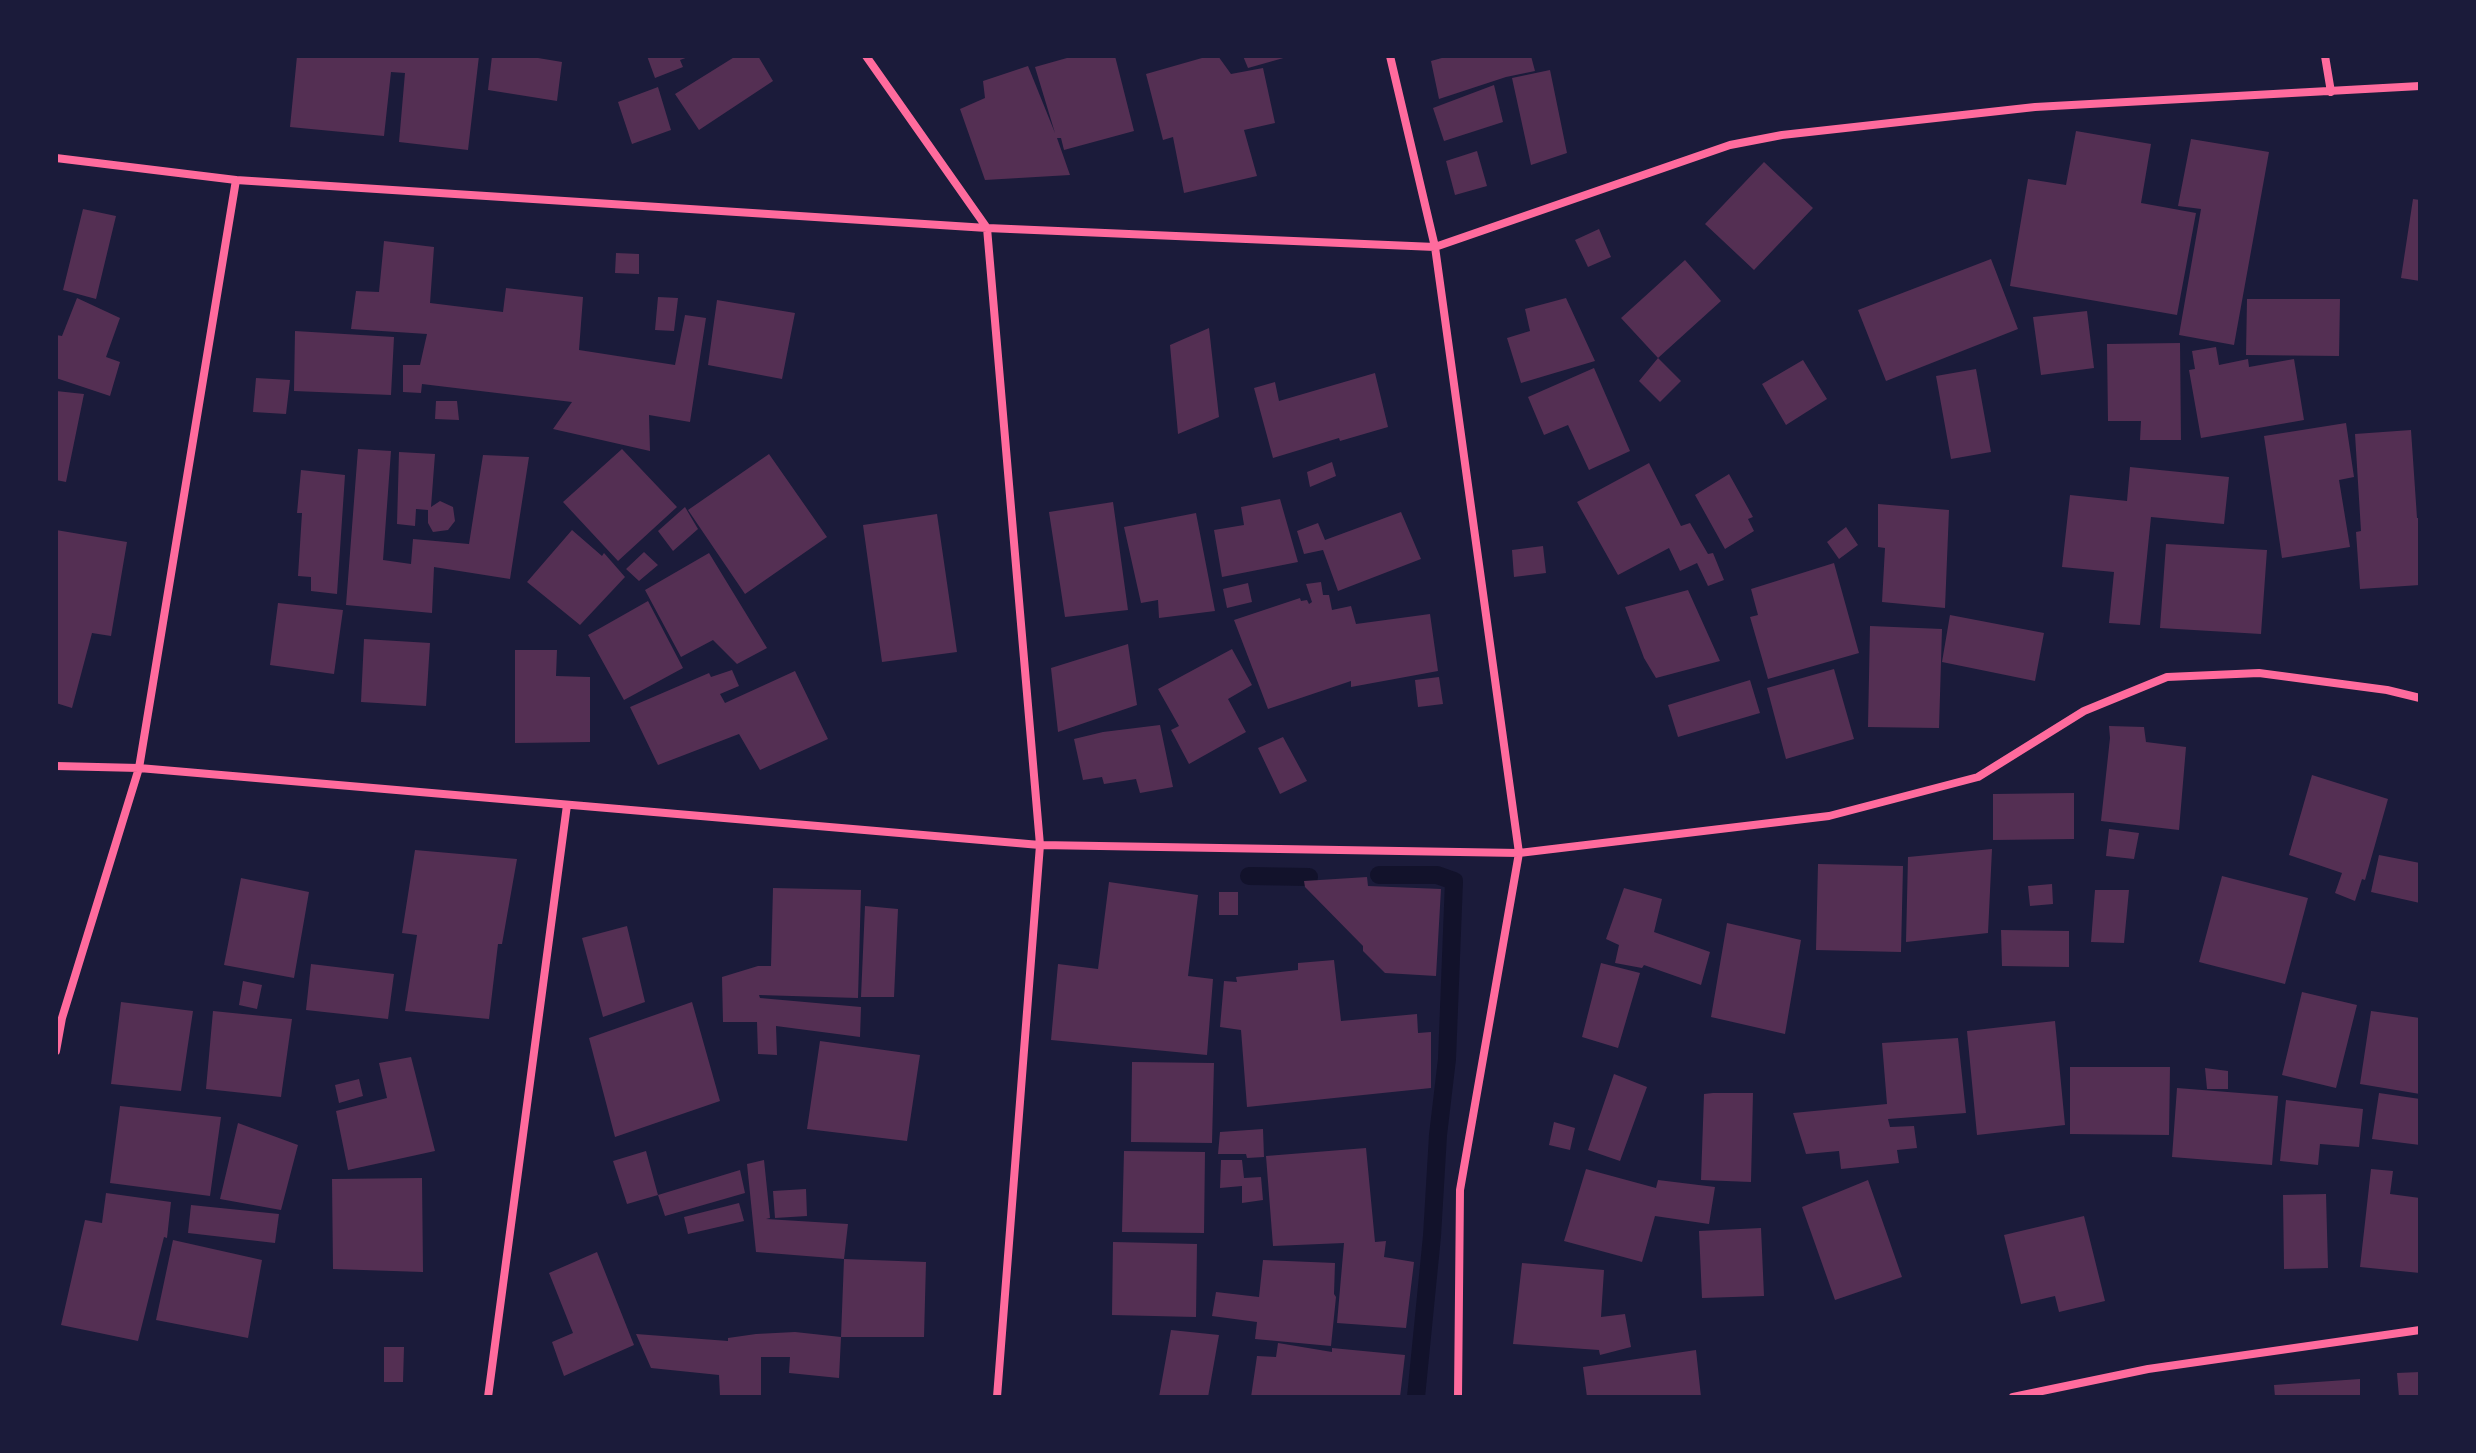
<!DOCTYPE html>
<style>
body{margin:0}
#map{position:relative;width:2476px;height:1453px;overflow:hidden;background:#1b1b3a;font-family:"IBM Plex Sans",sans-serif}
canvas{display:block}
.frame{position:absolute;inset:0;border:58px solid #1b1b3a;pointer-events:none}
</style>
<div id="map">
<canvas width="2476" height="1453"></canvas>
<div class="frame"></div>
</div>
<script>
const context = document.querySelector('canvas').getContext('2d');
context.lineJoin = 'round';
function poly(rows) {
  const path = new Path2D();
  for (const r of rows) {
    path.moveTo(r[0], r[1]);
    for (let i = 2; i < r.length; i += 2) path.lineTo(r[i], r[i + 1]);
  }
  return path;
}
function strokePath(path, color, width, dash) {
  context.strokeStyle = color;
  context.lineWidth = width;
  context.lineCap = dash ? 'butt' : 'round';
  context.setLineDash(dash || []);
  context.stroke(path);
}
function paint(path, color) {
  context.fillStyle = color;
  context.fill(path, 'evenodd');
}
strokePath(poly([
 [1379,875,1437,875,1454,881,1447,1059,1438,1135,1432,1236,1416,1397],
 [1249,876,1309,877]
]), '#12122b', 18);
paint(poly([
 [297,56,479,56,468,150,399,142,405,73,391,72,384,136,290,127],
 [492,56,526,56,562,62,557,101,488,90],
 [647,56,691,56,680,60,683,67,655,78],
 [736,56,758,56,773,81,699,130,675,94],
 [1074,56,1115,56,1134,131,1064,150,1061,138,1057,138,1070,175,985,180,960,109,985,98,983,81,1028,66,1055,133,1035,67],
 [1209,56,1218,56,1231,74,1263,68,1275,123,1244,130,1257,176,1184,193,1173,137,1163,140,1146,74],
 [1243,56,1286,56,1287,57,1248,68],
 [1449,56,1531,56,1535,71,1506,77,1439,99,1431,61],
 [1550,70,1567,153,1531,165,1512,78],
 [1494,85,1503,122,1444,141,1433,108],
 [658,87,671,130,632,144,618,102],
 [2076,131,2151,144,2141,203,2196,213,2177,315,2010,286,2028,179,2066,185],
 [2191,139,2269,152,2234,345,2179,335,2201,209,2178,206],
 [1477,151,1487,186,1455,195,1446,161],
 [1764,162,1813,208,1754,270,1705,224],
 [2413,199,2420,200,2420,281,2401,278],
 [83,209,116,216,96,299,63,290],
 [1599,229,1611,257,1588,267,1575,240],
 [384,241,434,247,430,303,503,312,506,288,583,297,579,350,675,365,685,315,706,318,690,422,649,415,650,451,553,429,572,402,422,384,421,393,403,392,403,365,420,365,427,334,351,329,356,291,379,292],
 [616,253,639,254,639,274,615,273],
 [1991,259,2018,329,1886,381,1858,310],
 [1685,260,1721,301,1658,358,1621,318],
 [658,297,678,298,674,331,655,330],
 [77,298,120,318,106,357,120,362,110,396,56,378,56,335,62,336],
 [1566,298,1595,361,1521,383,1507,338,1530,331,1525,309],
 [2247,299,2340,299,2339,356,2246,355],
 [717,300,795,313,782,379,708,365],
 [2087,311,2094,368,2041,375,2033,317],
 [1209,328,1219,417,1178,434,1170,345],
 [295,331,394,337,391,395,294,391],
 [2180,343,2181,440,2140,440,2141,421,2108,421,2107,344],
 [2216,347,2219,365,2248,359,2249,367,2294,359,2304,420,2201,438,2189,370,2195,369,2192,351],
 [1658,358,1681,381,1660,402,1639,381],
 [1803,360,1827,399,1786,425,1762,384],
 [1594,368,1630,451,1589,470,1568,425,1544,435,1528,397],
 [1976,369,1991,452,1951,459,1936,376],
 [1375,373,1388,427,1340,441,1339,438,1273,458,1254,388,1275,382,1279,401],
 [256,378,290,380,286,414,253,412],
 [56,391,84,394,66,482,56,480],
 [436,401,457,401,459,420,435,419],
 [2346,423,2354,477,2339,480,2350,547,2282,558,2264,436],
 [2411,430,2417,518,2420,518,2420,585,2360,589,2356,532,2361,531,2355,434],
 [358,449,391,451,383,560,411,564,413,539,469,544,483,455,529,457,510,579,434,567,432,613,346,605],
 [622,449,677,507,618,561,563,502],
 [399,452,435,454,431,507,440,501,453,507,455,521,448,530,433,532,428,523,428,510,416,509,415,526,397,524],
 [769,454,827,537,745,594,688,510],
 [1332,462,1336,476,1310,487,1307,472],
 [1649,463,1681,526,1690,523,1708,554,1713,553,1724,580,1708,586,1697,563,1680,571,1669,548,1618,575,1577,502],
 [2130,467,2229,477,2224,524,2151,517,2140,625,2109,623,2114,572,2062,567,2070,495,2127,501],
 [301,470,345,475,337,594,311,591,311,577,298,576,302,513,297,513],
 [1729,474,1753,517,1748,519,1754,531,1725,549,1695,495],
 [1280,499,1298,562,1222,577,1214,530,1244,525,1241,507],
 [1113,502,1128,610,1065,617,1049,512],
 [1878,504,1949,510,1945,608,1882,602,1885,548,1878,547],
 [685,507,698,529,673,551,658,531],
 [1401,512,1421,559,1338,591,1323,550,1304,554,1297,531,1318,523,1325,540],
 [1196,513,1215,611,1159,618,1158,600,1141,603,1124,527],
 [937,514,957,652,882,662,863,525],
 [1846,527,1858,545,1839,559,1827,542],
 [56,530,127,542,111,636,92,633,72,708,56,703],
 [572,530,602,556,604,553,625,577,580,625,527,582],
 [2166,544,2267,550,2261,634,2160,628],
 [1543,546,1546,573,1514,577,1512,550],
 [644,552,658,565,639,581,626,569],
 [709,553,767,648,737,664,713,640,681,657,645,590],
 [1834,563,1859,653,1768,679,1750,617,1758,615,1751,589],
 [1321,582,1323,595,1329,595,1332,610,1351,606,1356,624,1430,614,1438,671,1351,687,1351,681,1268,709,1234,620,1300,598,1301,601,1307,600,1309,604,1312,602,1306,584],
 [1248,583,1252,602,1227,608,1223,589],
 [1688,590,1720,661,1656,678,1644,658,1625,607],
 [648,601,683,668,624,700,588,635],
 [278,603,343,610,334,674,270,665],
 [1950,615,2044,633,2035,681,1942,662],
 [1870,626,1942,629,1939,728,1868,727],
 [364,639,430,643,426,706,361,702],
 [1128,644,1137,705,1058,732,1051,668],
 [1232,649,1252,685,1228,699,1246,732,1189,764,1171,730,1179,726,1158,689],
 [515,650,557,650,556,676,590,677,590,742,515,743],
 [1834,669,1854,739,1786,759,1767,688],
 [732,670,739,686,720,694,725,703,795,671,828,739,760,770,739,734,658,765,630,707,709,673,711,677],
 [1439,677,1443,704,1418,707,1415,680],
 [1750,680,1760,713,1678,737,1668,705],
 [1160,725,1173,787,1140,793,1136,779,1104,784,1102,777,1083,780,1074,739,1103,732],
 [2109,726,2144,727,2146,742,2186,747,2179,830,2101,821,2110,738],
 [1283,737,1307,781,1280,794,1258,748],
 [2312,775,2388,799,2365,880,2362,879,2355,901,2335,893,2342,873,2289,855],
 [2074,793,2074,839,1993,840,1993,794],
 [2109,829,2139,833,2134,859,2106,856],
 [1992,849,1988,933,1906,942,1908,857],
 [415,850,517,859,502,944,498,944,489,1019,405,1011,417,935,402,933],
 [2379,855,2420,863,2420,903,2371,892],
 [1818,864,1903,866,1901,952,1816,950],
 [2222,876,2308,898,2285,984,2199,962],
 [1367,877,1368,886,1441,889,1436,976,1385,973,1363,951,1363,946,1305,887,1304,881],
 [241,878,309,892,294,978,224,965],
 [1109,882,1198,895,1188,976,1213,979,1207,1055,1051,1040,1058,964,1098,969],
 [2052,884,2053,904,2030,906,2028,886],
 [773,888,861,890,858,998,759,995,760,998,861,1007,860,1037,776,1026,777,1055,758,1054,757,1022,723,1022,722,977,758,966,771,966],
 [1624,888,1662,899,1654,932,1710,952,1701,985,1644,965,1642,968,1615,963,1619,945,1606,939],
 [2095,890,2129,890,2124,943,2091,942],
 [1219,892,1238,892,1238,915,1219,915],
 [865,906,898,909,894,997,861,997],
 [1727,923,1801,940,1785,1034,1711,1017],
 [627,926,645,1002,603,1017,582,938],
 [2001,930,2069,931,2069,967,2002,966],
 [1334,960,1341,1021,1417,1014,1418,1033,1431,1032,1431,1088,1247,1107,1241,1030,1220,1027,1224,981,1237,982,1236,977,1298,970,1298,963],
 [1601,963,1640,973,1618,1048,1582,1037],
 [311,964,394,974,388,1019,306,1010],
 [243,981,262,985,257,1009,239,1005],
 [2302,992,2357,1005,2336,1088,2282,1075],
 [121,1002,193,1011,181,1091,111,1084],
 [692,1002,720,1101,615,1137,589,1038],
 [213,1011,292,1019,281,1097,206,1089],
 [2371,1011,2420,1018,2420,1094,2360,1084],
 [2055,1021,2065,1125,1977,1135,1967,1031],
 [1958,1038,1966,1113,1888,1119,1890,1127,1914,1126,1917,1148,1897,1150,1899,1163,1841,1169,1839,1151,1806,1154,1793,1113,1887,1104,1882,1043],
 [820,1041,920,1055,907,1141,807,1129],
 [411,1057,435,1151,348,1170,336,1111,387,1098,379,1063],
 [1132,1062,1214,1063,1212,1143,1131,1142],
 [2070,1067,2170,1067,2169,1135,2070,1134],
 [2205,1068,2228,1071,2228,1089,2207,1089],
 [1614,1074,1647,1087,1620,1161,1588,1150],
 [359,1079,363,1096,339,1103,335,1085],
 [2177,1088,2278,1096,2272,1165,2172,1157],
 [1713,1093,1753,1093,1751,1182,1701,1180,1704,1094],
 [2379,1093,2420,1099,2420,1145,2372,1139],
 [2286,1100,2363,1109,2359,1147,2320,1144,2318,1165,2280,1161],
 [120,1106,221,1117,210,1196,110,1183],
 [1554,1122,1575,1128,1570,1150,1549,1145],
 [238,1123,298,1145,281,1210,220,1199],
 [1263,1129,1264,1157,1247,1158,1246,1154,1218,1154,1220,1132],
 [1366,1148,1375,1242,1386,1241,1384,1257,1414,1262,1406,1328,1337,1323,1344,1243,1273,1246,1266,1156],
 [646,1151,658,1195,627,1204,613,1161],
 [1124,1151,1205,1152,1204,1233,1122,1232],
 [764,1160,770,1218,766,1219,848,1224,844,1259,756,1252,747,1164],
 [1221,1160,1242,1160,1244,1178,1261,1177,1263,1200,1242,1203,1242,1186,1220,1188],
 [1586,1169,1656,1188,1658,1180,1715,1187,1709,1224,1655,1216,1642,1262,1564,1241],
 [2371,1169,2393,1171,2390,1194,2420,1198,2420,1273,2360,1267],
 [740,1170,745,1193,665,1216,658,1195],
 [422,1178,423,1272,333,1269,332,1179],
 [1868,1180,1902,1277,1835,1300,1802,1207],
 [806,1189,807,1216,775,1218,773,1191],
 [106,1193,171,1202,167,1238,164,1237,138,1341,61,1325,85,1220,102,1223],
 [2326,1194,2328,1268,2284,1269,2283,1195],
 [739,1203,744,1221,688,1234,684,1217],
 [191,1205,279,1214,275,1243,188,1233],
 [2084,1216,2105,1301,2059,1312,2055,1296,2021,1304,2004,1235],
 [1761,1228,1764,1296,1702,1298,1699,1231],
 [173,1240,262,1260,248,1338,156,1320],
 [1113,1242,1197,1244,1196,1317,1112,1315],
 [597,1252,634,1345,564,1376,552,1342,573,1333,549,1273],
 [844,1259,926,1262,924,1337,841,1337],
 [1263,1260,1335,1263,1334,1294,1336,1297,1331,1346,1255,1339,1257,1322,1212,1316,1216,1292,1259,1297],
 [1522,1263,1604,1270,1601,1317,1625,1314,1631,1347,1600,1355,1599,1350,1513,1344],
 [1171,1330,1219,1335,1208,1397,1159,1397],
 [795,1332,841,1337,839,1378,789,1373,790,1357,761,1357,761,1396,720,1396,719,1375,651,1368,636,1334,728,1341,728,1338,756,1334],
 [1278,1343,1332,1352,1332,1348,1405,1355,1400,1397,1251,1397,1257,1356,1276,1357],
 [384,1347,404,1347,403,1382,384,1382],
 [1696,1350,1701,1397,1587,1397,1583,1367],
 [2420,1372,2420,1397,2399,1397,2397,1373],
 [2360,1379,2360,1397,2275,1397,2274,1385]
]), '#542f53');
strokePath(poly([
 [866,56,987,228,1040,845,997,1397],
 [1390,56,1435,247,1519,853,1460,1190,1458,1397],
 [2325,56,2331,92],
 [56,158,236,180,987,228,1435,247,1730,145,1782,135,2035,107,2420,86],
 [56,766,139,768,1040,845,1519,853,1829,816,1978,777,2084,711,2167,677,2259,673,2387,690,2420,698],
 [56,1051,62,1018,139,768,236,180],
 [488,1397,567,805],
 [2013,1397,2148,1369,2420,1330]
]), '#ff6b9d', 8);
</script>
